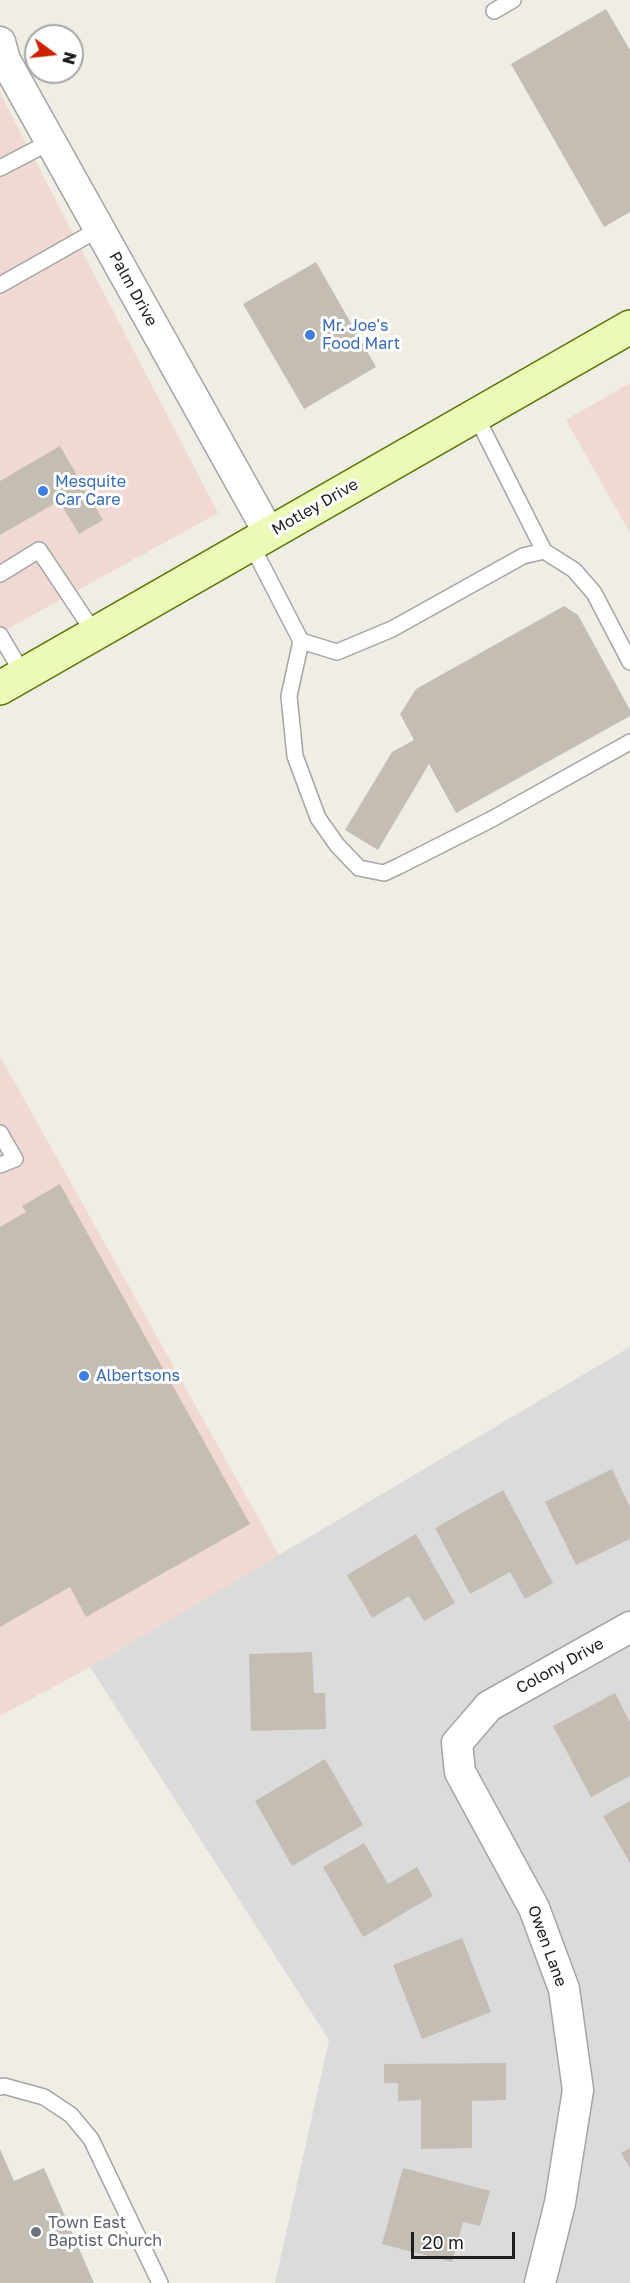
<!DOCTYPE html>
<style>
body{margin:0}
#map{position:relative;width:630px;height:2283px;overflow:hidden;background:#efede4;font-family:"Golos Text",sans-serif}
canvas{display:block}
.north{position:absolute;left:24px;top:24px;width:60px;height:60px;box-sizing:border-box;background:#fff;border:2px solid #a5a5a5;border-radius:50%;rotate:105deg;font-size:16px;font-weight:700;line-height:24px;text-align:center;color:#1e1e1e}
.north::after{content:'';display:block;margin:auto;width:21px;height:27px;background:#c20;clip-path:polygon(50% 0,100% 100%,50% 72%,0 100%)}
.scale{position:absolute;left:411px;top:2232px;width:104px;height:27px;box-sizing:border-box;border:3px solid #1e1e1e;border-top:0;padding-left:8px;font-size:18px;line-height:21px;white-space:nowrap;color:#1e1e1e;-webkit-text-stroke:4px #fff;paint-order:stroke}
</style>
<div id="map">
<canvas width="630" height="2283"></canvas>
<div class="north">N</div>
<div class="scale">20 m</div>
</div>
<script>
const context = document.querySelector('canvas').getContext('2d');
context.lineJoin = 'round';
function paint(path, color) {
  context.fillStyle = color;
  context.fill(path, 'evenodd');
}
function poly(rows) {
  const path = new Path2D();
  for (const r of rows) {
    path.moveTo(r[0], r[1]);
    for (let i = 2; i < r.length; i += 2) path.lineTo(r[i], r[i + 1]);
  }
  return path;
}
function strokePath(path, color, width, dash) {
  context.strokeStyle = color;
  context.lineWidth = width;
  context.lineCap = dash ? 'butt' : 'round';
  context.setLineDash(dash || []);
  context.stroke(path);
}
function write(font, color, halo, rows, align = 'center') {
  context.font = font + ' "Golos Text",sans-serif';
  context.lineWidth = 6;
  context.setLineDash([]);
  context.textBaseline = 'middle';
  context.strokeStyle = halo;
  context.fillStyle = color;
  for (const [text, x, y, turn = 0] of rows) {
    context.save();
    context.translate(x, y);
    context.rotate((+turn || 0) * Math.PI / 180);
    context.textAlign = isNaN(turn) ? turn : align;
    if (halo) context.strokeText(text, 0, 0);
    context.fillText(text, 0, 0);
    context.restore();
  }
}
paint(poly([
 [630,1347,630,2283,275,2283,329,2040,90,1667]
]), '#dcdbdb');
paint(poly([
 [0,93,218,513,0,633],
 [630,383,630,533,566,420],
 [0,1056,279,1555,90,1667,0,1716]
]), '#f0d9d3');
paint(poly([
 [606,9,630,50,630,212,604,227,511,64],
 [316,262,376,367,304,409,243,304],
 [60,446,103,520,79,534,59,501,0,535,0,481],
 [564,606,578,615,630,710,630,716,456,813,429,764,378,850,345,830,392,752,414,740,400,714,416,689],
 [60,1184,250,1524,86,1617,70,1587,0,1627,0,1227,26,1212,22,1206],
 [612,1469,630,1507,630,1539,576,1565,545,1502],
 [503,1490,553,1583,525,1599,510,1572,470,1594,435,1528],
 [416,1534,455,1603,424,1621,409,1596,372,1618,347,1575],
 [312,1652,314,1693,325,1693,326,1729,251,1731,249,1654],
 [615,1693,630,1722,630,1776,591,1797,553,1726],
 [325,1759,363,1825,292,1866,255,1801],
 [630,1801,630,1863,603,1816],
 [364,1843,388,1884,417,1867,433,1896,363,1937,323,1867],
 [462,1938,491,2012,422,2039,393,1965],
 [506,2063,506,2100,472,2101,472,2148,421,2149,421,2100,398,2101,398,2083,384,2083,384,2064],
 [630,2148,630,2168,621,2153],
 [0,2149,14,2181,44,2168,94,2283,0,2283],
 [403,2168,490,2191,480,2226,463,2222,452,2262,382,2244]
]), '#c4bdb3');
const service = poly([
 [494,11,513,0],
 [0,168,50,142],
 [0,285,99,229],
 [475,414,544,551],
 [251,544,301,641,289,696,295,756,318,818,337,845,359,868,384,873,399,866,492,819,630,742],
 [0,574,39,550,95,634],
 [0,635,23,674],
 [301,641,337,652,392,629,523,556,544,551,574,570,594,593,630,662],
 [0,1133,15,1159,0,1165],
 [0,2087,4,2086,44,2097,71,2115,91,2139,160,2283]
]);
const minor = poly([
 [0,42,5,60,269,533],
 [540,2283,560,2203,578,2090,564,1989,534,1908,460,1772,457,1743,489,1706,630,1627]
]);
const secondary = poly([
 [0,688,630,327]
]);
strokePath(service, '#a5a5a5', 18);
strokePath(minor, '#a5a5a5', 33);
strokePath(secondary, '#577604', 36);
strokePath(service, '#fff', 15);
strokePath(minor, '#fff', 30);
strokePath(secondary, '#ebfab7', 33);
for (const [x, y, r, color] of [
 [310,335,6,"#3f7fe0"],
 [43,491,6,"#3f7fe0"],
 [84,1376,6,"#3f7fe0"],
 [36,2232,6,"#6b7280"]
]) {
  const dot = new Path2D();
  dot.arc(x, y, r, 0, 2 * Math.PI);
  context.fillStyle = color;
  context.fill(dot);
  strokePath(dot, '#fff', 2);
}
write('16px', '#1e1e1e', '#fff', [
 ["Palm Drive",133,289,61],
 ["Motley Drive",315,507,-30],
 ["Colony Drive",560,1666,-29],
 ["Owen Lane",547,1946,70]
]);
write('16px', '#366cbe', '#fff', [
 ["Mr. Joe's",322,326],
 ["Food Mart",322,344],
 ["Mesquite",55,482],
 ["Car Care",55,500],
 ["Albertsons",96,1376]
], 'left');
write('16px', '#5b616d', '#fff', [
 ["Town East",48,2223],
 ["Baptist Church",48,2241]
], 'left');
</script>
